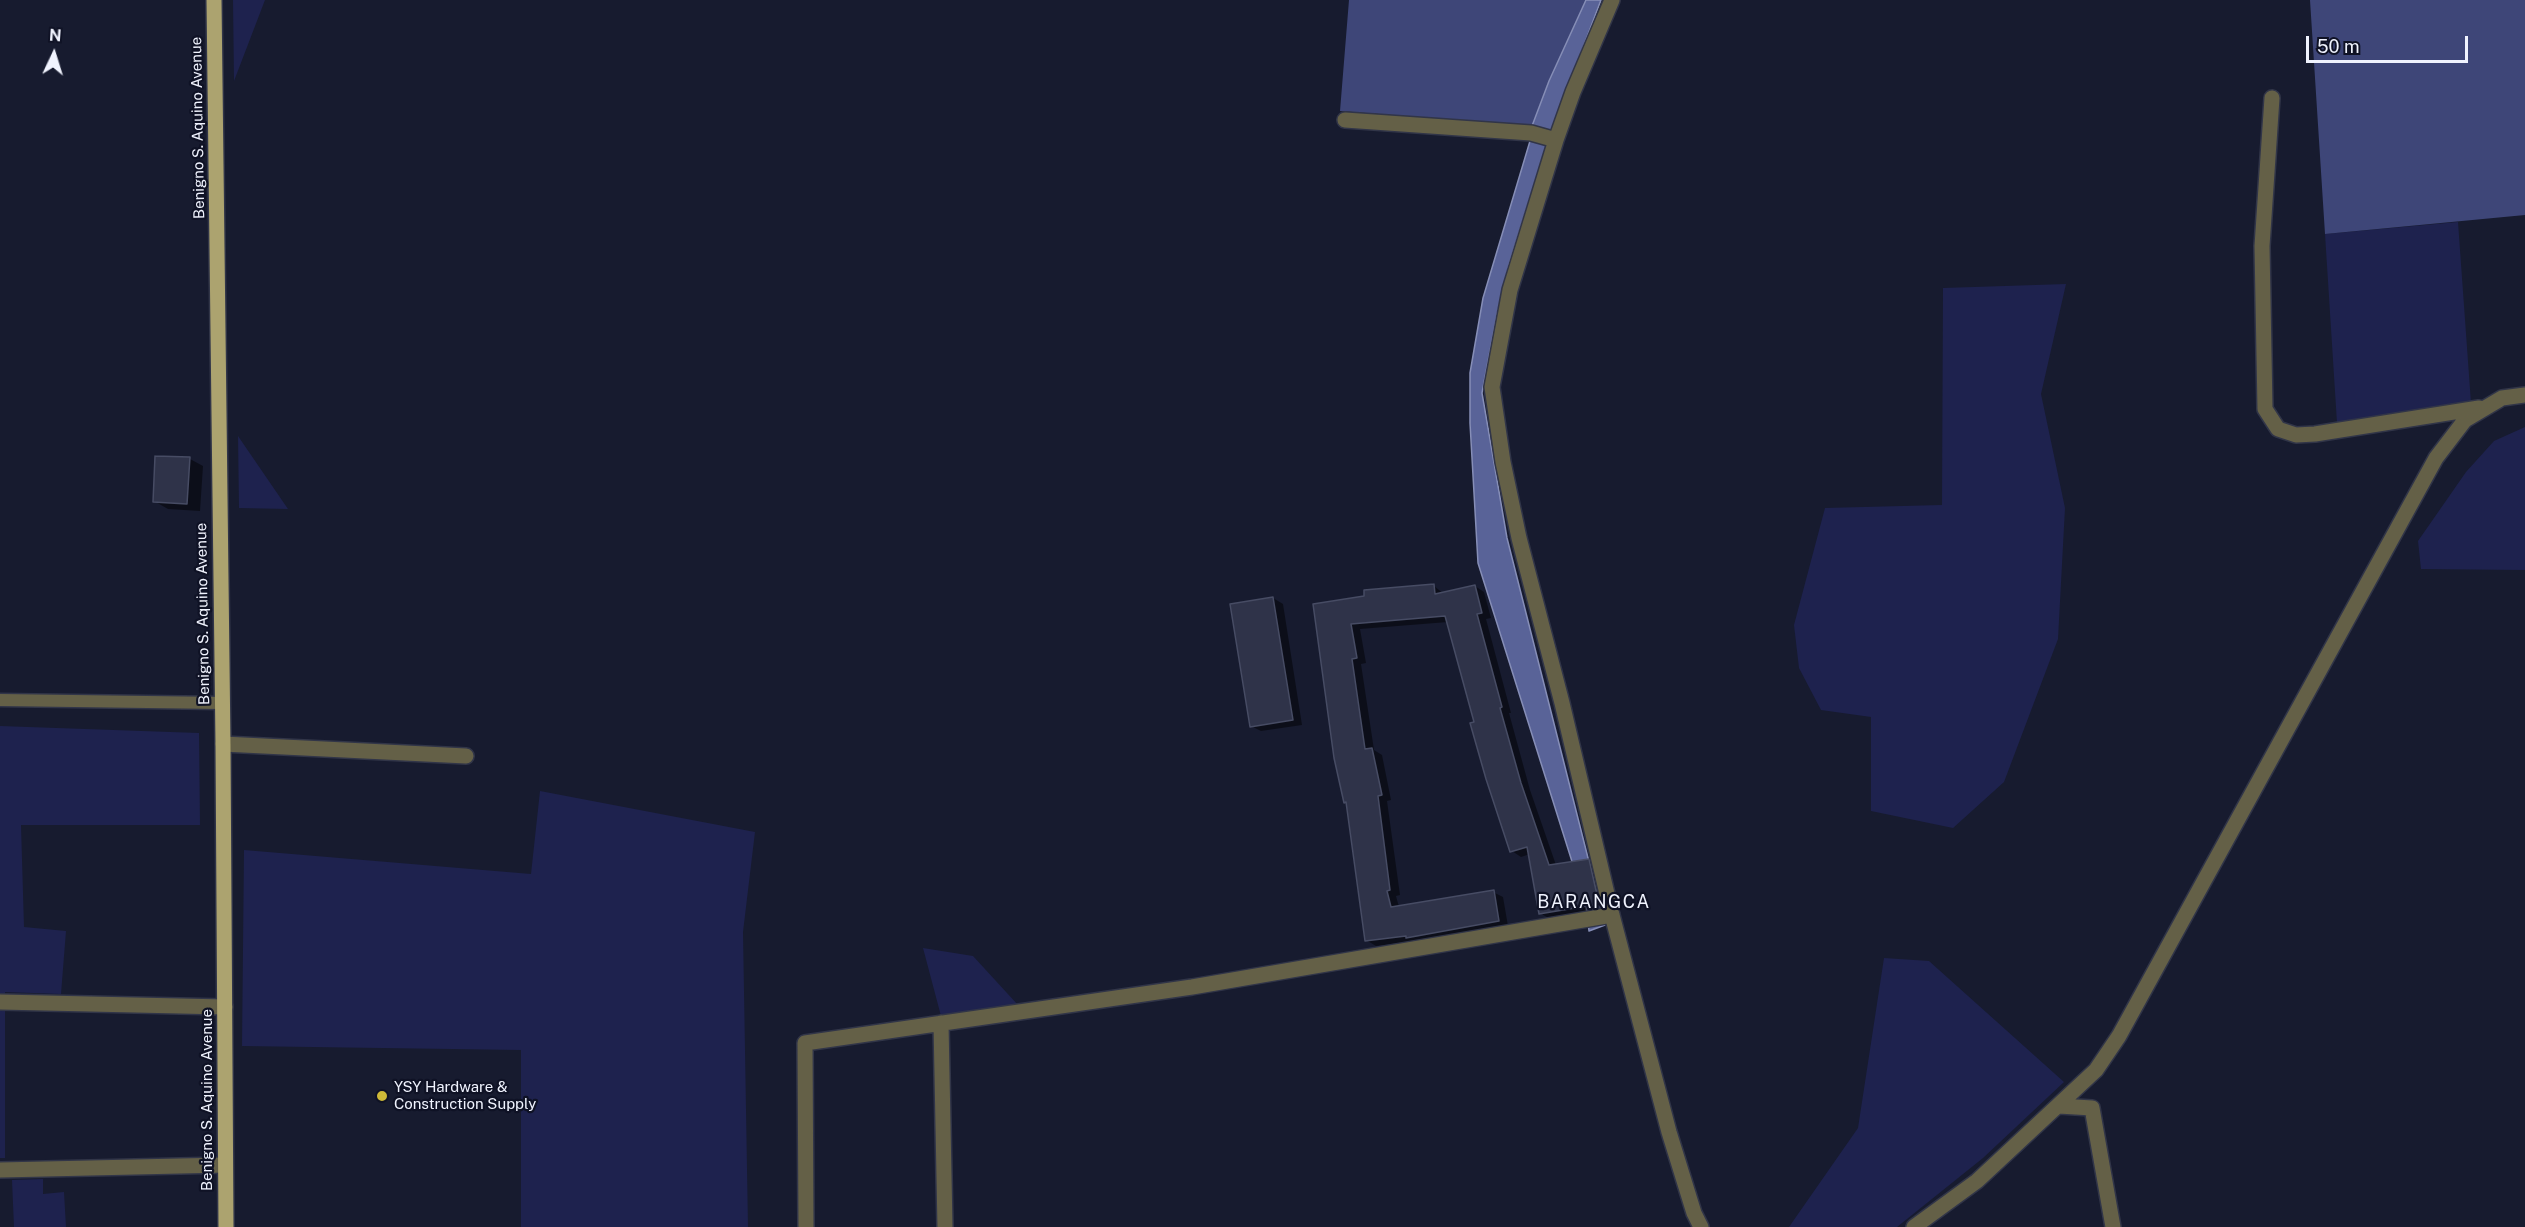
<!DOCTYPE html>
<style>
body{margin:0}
#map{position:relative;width:2525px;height:1227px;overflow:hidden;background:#171b2f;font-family:"Public Sans",sans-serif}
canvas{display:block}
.north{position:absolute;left:24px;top:24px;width:60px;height:60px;-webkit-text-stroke:4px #0f1225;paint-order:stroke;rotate:4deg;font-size:16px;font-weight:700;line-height:24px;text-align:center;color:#f0f3fe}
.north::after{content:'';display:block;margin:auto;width:21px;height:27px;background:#f0f3fe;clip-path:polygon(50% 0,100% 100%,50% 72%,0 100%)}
.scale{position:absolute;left:2306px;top:36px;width:162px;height:27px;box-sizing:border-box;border:3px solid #f0f3fe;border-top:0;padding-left:8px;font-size:18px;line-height:21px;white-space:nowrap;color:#f0f3fe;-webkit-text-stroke:4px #0f1225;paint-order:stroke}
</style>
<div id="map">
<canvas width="2525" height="1227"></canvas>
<div class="north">N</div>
<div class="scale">50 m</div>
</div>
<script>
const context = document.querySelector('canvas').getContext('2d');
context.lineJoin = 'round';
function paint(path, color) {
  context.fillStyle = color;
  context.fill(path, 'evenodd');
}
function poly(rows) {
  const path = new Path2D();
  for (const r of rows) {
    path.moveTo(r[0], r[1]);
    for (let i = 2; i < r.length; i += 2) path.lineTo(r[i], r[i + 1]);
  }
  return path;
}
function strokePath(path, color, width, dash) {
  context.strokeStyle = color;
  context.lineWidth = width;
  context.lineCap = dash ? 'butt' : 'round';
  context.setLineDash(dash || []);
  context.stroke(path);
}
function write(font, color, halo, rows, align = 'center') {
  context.font = font + ' "Public Sans",sans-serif';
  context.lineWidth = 4.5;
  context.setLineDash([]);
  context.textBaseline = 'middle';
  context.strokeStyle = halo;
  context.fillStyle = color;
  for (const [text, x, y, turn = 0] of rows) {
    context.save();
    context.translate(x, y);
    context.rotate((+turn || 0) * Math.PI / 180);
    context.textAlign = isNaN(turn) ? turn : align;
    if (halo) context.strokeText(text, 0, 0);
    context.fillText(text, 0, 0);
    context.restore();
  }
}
paint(poly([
 [233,0,265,0,234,81],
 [2458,222,2471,403,2337,423,2325,234],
 [2066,284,2041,394,2065,508,2058,639,2004,782,1953,828,1871,811,1871,717,1821,710,1799,668,1794,625,1825,508,1942,505,1943,288],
 [2525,427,2525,570,2421,569,2418,541,2466,472,2494,441],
 [238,436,288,509,239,508],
 [0,726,199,733,200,825,21,825,24,927,66,931,61,994,5,992,5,1158,0,1158],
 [540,791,755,832,743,932,748,1227,521,1227,521,1050,242,1046,244,850,531,874],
 [923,948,973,956,1018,1005,941,1016],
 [1884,958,1929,961,2064,1082,1983,1158,1897,1227,1789,1227,1858,1128],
 [43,1179,43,1194,64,1192,66,1227,14,1227,12,1180]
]), '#1e224e');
paint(poly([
 [1349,0,1586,0,1549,81,1532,126,1340,111],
 [2310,0,2525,0,2525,215,2325,234]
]), '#3e4678');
const water = poly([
 [1586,0,1601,0,1549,138,1509,265,1497,315,1482,393,1507,538,1605,925,1589,931,1586,906,1478,563,1470,423,1470,373,1483,298,1530,141,1532,126,1549,81,1586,0]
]);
paint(water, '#596398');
strokePath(water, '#868eb7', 1.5);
paint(poly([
 [190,459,203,466,200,511,168,509,154,501],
 [1434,586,1444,594,1475,586,1484,592,1491,618,1486,619,1511,713,1509,713,1530,790,1556,865,1588,861,1598,866,1608,909,1550,919,1540,913,1530,854,1521,857,1512,851,1448,622,1360,629,1366,663,1361,664,1374,750,1382,755,1391,800,1387,801,1400,895,1396,896,1399,907,1493,892,1503,897,1508,926,1417,943,1414,941,1376,946,1366,940,1348,803,1345,802,1315,605],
 [1273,598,1283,604,1302,725,1261,731,1251,726]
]), '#0007');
const building = poly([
 [155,456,190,457,187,504,153,502,155,456],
 [1434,584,1435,594,1475,585,1482,613,1477,614,1502,707,1500,708,1521,783,1549,865,1589,859,1599,904,1539,914,1527,847,1510,852,1486,779,1470,723,1474,722,1445,616,1351,624,1357,658,1352,659,1365,749,1372,748,1382,795,1378,796,1390,890,1387,891,1391,907,1494,890,1499,921,1406,938,1406,936,1365,941,1346,802,1344,803,1334,758,1313,604,1364,596,1364,590,1434,584],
 [1273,597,1293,720,1250,727,1230,604,1273,597]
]);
paint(building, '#2f3349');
strokePath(building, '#474c64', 1.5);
const service = poly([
 [0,700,221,703]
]);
const minor = poly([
 [1612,0,1573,92,1556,140,1510,290,1492,387,1503,462,1519,538,1562,703,1612,915,1669,1132,1694,1213,1701,1227],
 [2272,98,2262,246,2265,409,2278,429,2296,435,2315,434,2479,408],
 [1345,120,1531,133,1556,140],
 [223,744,466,756],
 [0,1002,225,1007],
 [941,1023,945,1227],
 [2059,1106,2092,1108,2113,1227],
 [0,1170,225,1165],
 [806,1227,805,1043,1192,987,1612,915],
 [1914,1227,1977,1181,2096,1070,2119,1036,2436,458,2465,420,2502,398,2525,395]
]);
const primary = poly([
 [214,0,223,744,226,1227]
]);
strokePath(service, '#313548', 15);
strokePath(minor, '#313548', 18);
strokePath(primary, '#313548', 18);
strokePath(service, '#646047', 12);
strokePath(minor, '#646047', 15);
strokePath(primary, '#aca36f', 15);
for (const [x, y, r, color] of [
 [382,1096,6,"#ceb938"]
]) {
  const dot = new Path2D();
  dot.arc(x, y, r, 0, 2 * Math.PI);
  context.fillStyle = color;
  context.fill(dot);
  strokePath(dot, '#0f1225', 2);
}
write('15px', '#f0f3fe', '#0f1225', [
 ["Benigno S. Aquino Avenue",198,128,-91],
 ["Benigno S. Aquino Avenue",203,614,-91],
 ["Benigno S. Aquino Avenue",207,1100,-90]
]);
write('15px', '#f0f3fe', '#0f1225', [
 ["YSY Hardware &",394,1087],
 ["Construction Supply",394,1104]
], 'left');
context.letterSpacing = '1.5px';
write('18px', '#f0f3fe', '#0f1225', [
 ["BARANGCA",1594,902]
]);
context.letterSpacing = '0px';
</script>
